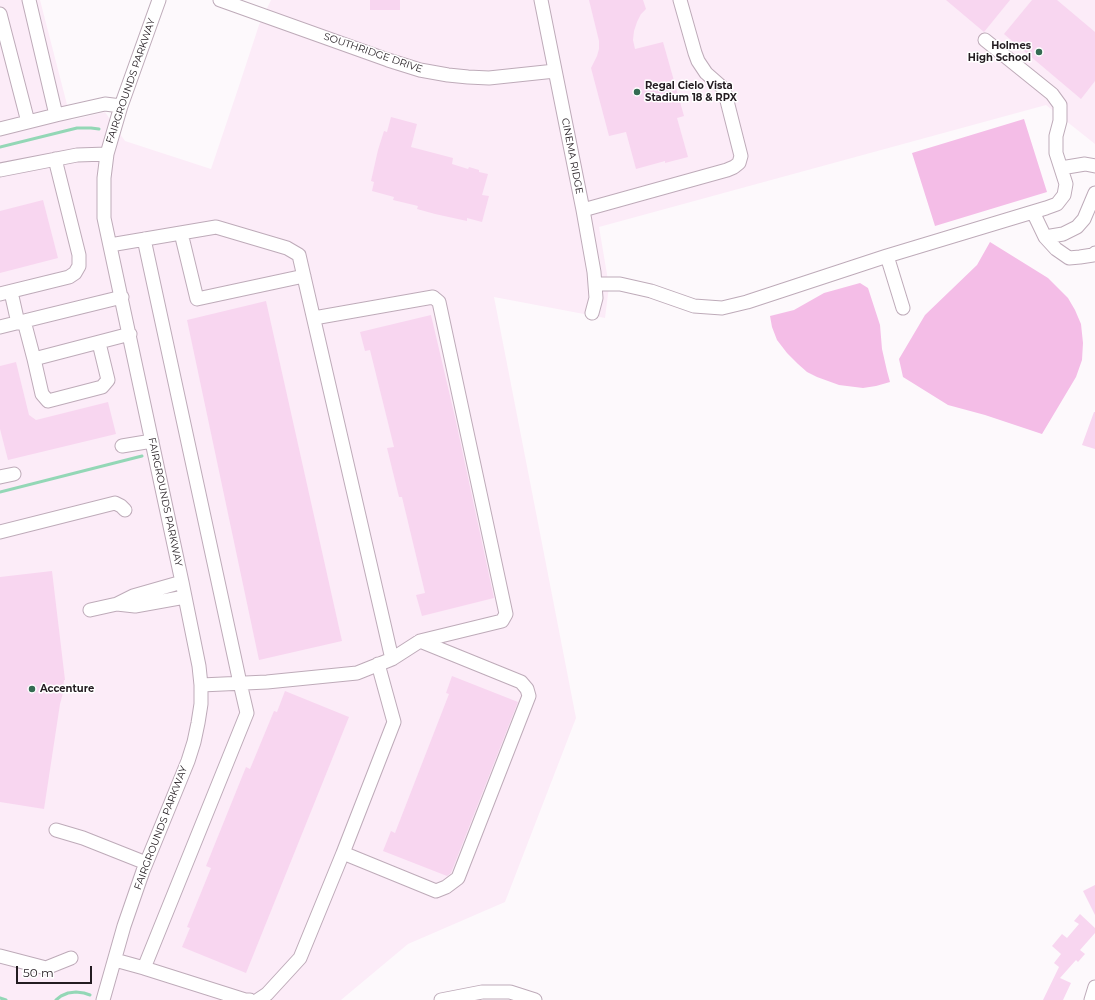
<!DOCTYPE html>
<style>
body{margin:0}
#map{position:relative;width:1095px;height:1000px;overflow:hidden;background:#fdf9fc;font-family:Montserrat,sans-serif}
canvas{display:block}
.scale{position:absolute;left:16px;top:966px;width:76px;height:18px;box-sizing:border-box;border:2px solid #231c21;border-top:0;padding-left:5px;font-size:12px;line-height:14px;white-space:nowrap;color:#231c21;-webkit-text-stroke:3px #fff;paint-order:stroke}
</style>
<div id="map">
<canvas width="1095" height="1000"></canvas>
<div class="scale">50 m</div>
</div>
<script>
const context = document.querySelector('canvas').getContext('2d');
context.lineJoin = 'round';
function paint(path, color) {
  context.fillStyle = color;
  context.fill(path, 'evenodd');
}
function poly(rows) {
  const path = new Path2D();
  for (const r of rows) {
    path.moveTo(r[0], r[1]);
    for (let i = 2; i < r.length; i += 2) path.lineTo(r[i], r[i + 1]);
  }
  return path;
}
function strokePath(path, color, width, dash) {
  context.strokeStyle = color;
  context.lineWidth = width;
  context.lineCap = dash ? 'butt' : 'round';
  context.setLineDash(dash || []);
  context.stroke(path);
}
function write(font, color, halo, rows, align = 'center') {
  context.font = font + ' Montserrat,sans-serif';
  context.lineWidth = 3;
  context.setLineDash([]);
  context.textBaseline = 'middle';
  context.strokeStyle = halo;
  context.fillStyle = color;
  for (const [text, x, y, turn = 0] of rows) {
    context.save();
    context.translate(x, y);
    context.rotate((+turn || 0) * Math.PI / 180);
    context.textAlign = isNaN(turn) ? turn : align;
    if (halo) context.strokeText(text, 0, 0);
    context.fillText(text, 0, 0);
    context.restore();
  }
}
paint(poly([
 [0,0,40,0,71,120,105,112,125,141,211,169,238,89,259,25,271,0,1095,0,1095,144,1046,105,599,227,609,286,605,318,494,297,576,718,505,902,408,944,341,1000,0,1000]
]), '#fcecf8');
paint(poly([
 [1024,119,1047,192,935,226,912,153],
 [990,242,1048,278,1068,298,1075,310,1081,324,1083,343,1082,360,1076,377,1042,434,985,415,948,405,903,377,899,359,925,315,977,265],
 [860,283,868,288,880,325,882,349,887,371,890,382,876,386,863,388,839,385,817,377,807,372,798,364,787,353,777,340,772,327,770,316,794,310,824,293]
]), '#f4bde7');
strokePath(poly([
 [0,147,77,128,91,128,99,129],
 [0,492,142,456],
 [0,998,6,1000],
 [56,1000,61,996,68,993,76,992,84,993,90,995]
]), '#93d7b6', 3);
paint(poly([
 [370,0,400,0,400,10,370,10],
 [589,0,643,0,646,9,641,14,637,22,634,31,633,40,635,49,663,42,684,116,677,118,688,157,665,163,665,161,636,169,626,132,609,136,591,68,597,56,599,49,599,41],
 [946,0,1010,0,984,32],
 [1032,0,1057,0,1095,32,1095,81,1081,99,1004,34],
 [391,117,417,124,411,147,453,158,452,164,468,169,469,167,479,170,479,172,488,174,482,195,489,196,482,222,467,218,467,221,435,214,417,209,418,206,393,200,394,197,372,191,374,182,371,181,378,150,384,131,387,132],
 [43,200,58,258,0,273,0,211],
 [266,301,342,641,259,660,187,320],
 [431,315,455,417,494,598,422,616,416,595,425,593,402,497,399,497,387,448,394,447,370,350,365,351,360,332],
 [16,362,29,415,36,420,108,402,116,434,8,460,0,429,0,366],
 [1094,412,1095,412,1095,449,1082,445],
 [52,571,65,680,64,680,63,693,60,704,44,809,0,802,0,577],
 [452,676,518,702,451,873,447,876,383,851,391,831,395,833,449,694,446,693],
 [285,691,349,717,246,973,182,947,190,928,187,927,211,868,206,866,246,767,250,769,274,711,277,712],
 [1095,885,1095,915,1083,891],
 [1080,914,1095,928,1095,933,1080,950,1085,954,1078,962,1076,960,1060,978,1071,983,1063,1000,1043,1000,1059,967,1054,963,1061,954,1052,946,1062,934,1067,938,1079,924,1074,921]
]), '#f8d6f0');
const minor = poly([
 [29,0,56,115],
 [220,0,388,60,420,70,448,75,468,77,489,78,555,71],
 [541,0,583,210,594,272,596,298,592,313],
 [0,14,28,122],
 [0,129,56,115,105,104,121,106],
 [1061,168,1085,164,1095,166],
 [0,170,77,155,107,154],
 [583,210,727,170,734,167,739,163,741,156,725,93,723,88,706,73,698,61,695,53,680,0],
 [1033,212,1045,237,1056,249,1069,258,1080,257,1093,255,1095,253],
 [181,233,197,299,304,276],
 [1045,237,1063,234,1077,227,1084,219,1095,193],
 [144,239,240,683,247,713,144,968,245,1000,250,1000],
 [110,245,216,227,287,248,299,255,392,659,357,673,267,682,201,685],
 [887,256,903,308],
 [595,284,620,284,651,291,694,306,722,308,747,302,887,256,1046,208,1057,204,1064,195,1066,184,1056,153,1056,136,1060,121,1060,105,1052,94,985,40],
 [11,292,18,323],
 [0,294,69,277,75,273,79,266,79,255,55,159],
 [314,318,433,297,439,302,506,614,502,621,420,641],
 [24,321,34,359,130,334],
 [0,327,122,297],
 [34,359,42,394,48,401,102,387,108,380,99,343],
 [122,446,152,441],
 [0,477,14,474],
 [0,532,115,503,121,506,125,510],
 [117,604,135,606,185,597],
 [90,610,117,604,133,596,182,582],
 [56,830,83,838,146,863],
 [343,853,394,722,378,664],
 [0,956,46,968,71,958],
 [115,960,144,968],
 [103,1000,124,926,143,871,188,761,194,742,198,723,201,704,201,685,199,666,182,582,104,218,104,178,107,154,121,106,159,0],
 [258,1000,267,994,300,958,343,853,436,891,446,887,458,878,529,696,527,689,521,682,420,641,392,659],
 [441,1000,482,992,510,992,535,1000],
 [1091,1000,1095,987]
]);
strokePath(minor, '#beabb9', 15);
strokePath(minor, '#fff', 13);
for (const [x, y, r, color] of [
 [1039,52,4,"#346b52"],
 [637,92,4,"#346b52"],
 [32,689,4,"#346b52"]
]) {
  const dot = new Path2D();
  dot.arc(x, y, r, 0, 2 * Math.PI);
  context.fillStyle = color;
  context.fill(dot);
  strokePath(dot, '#fff', 1.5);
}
write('bold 10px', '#231c21', '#fff', [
 ["Holmes",1031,46,"right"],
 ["High School",1031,58,"right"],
 ["Regal Cielo Vista",645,86],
 ["Stadium 18 & RPX",645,98],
 ["Accenture",40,689]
], 'left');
write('10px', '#231c21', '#fff', [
 ["SOUTHRIDGE DRIVE",373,53,19],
 ["FAIRGROUNDS PARKWAY",131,81,-71],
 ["CINEMA RIDGE",572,156,79],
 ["FAIRGROUNDS PARKWAY",165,502,78],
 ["FAIRGROUNDS PARKWAY",161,828,-69]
]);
</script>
